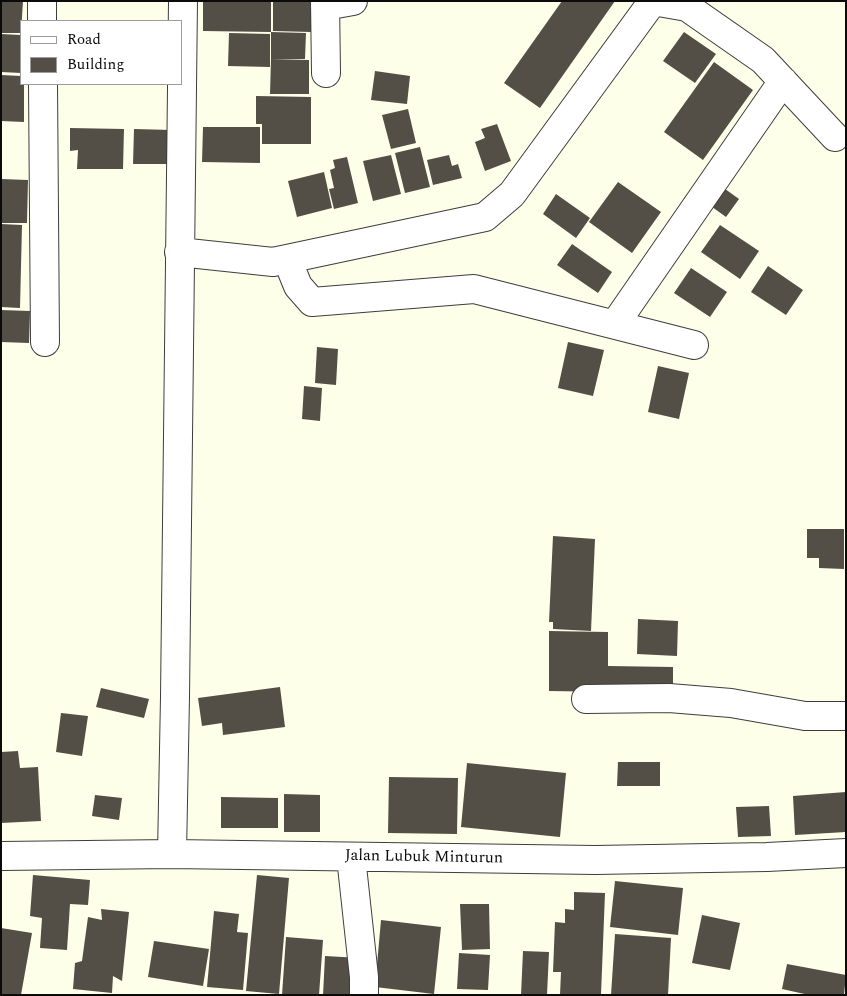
<!DOCTYPE html>
<style>
body{margin:0}
#map{position:relative;width:847px;height:996px;overflow:hidden;background:#feffe8;font-family:Spectral,serif}
canvas{display:block}
.frame{position:absolute;inset:0;border:2px solid #0a0a0a;pointer-events:none}
.legend{position:absolute;left:20px;top:20px;width:162px;height:65px;box-sizing:border-box;background:#fff;border:1px solid #9d9d9d;margin:0;padding:6px 9px;list-style:none;font-size:15px;color:#0a0a0a}
.legend li{display:flex;align-items:center;gap:10px;height:25px}
.legend b{width:25px;border:1px solid #9d9d9d}
</style>
<div id="map">
<canvas width="847" height="996"></canvas>
<div class="frame"></div>
<ul class="legend">
<li><b style="height:6px;background:#fff"></b>Road</li>
<li><b style="height:14px;background:#544f46"></b>Building</li>
</ul>
</div>
<script>
const context = document.querySelector('canvas').getContext('2d');
context.lineJoin = 'round';
function paint(path, color) {
  context.fillStyle = color;
  context.fill(path, 'evenodd');
}
function poly(rows) {
  const path = new Path2D();
  for (const r of rows) {
    path.moveTo(r[0], r[1]);
    for (let i = 2; i < r.length; i += 2) path.lineTo(r[i], r[i + 1]);
  }
  return path;
}
function strokePath(path, color, width, dash) {
  context.strokeStyle = color;
  context.lineWidth = width;
  context.lineCap = dash ? 'butt' : 'round';
  context.setLineDash(dash || []);
  context.stroke(path);
}
function write(font, color, halo, rows, align = 'center') {
  context.font = font + ' Spectral,serif';
  context.lineWidth = 5;
  context.setLineDash([]);
  context.textBaseline = 'middle';
  context.strokeStyle = halo;
  context.fillStyle = color;
  for (const [text, x, y, turn = 0] of rows) {
    context.save();
    context.translate(x, y);
    context.rotate((+turn || 0) * Math.PI / 180);
    context.textAlign = isNaN(turn) ? turn : align;
    if (halo) context.strokeText(text, 0, 0);
    context.fillText(text, 0, 0);
    context.restore();
  }
}
paint(poly([
 [1,1,23,1,21,33,1,33],
 [203,1,271,1,271,32,203,31],
 [273,1,311,1,311,32,273,31],
 [562,1,615,1,540,108,504,83],
 [271,32,306,33,305,59,271,59],
 [684,32,716,54,695,83,663,61],
 [229,33,270,34,270,67,228,66],
 [1,34,21,35,21,73,1,72],
 [271,59,309,60,309,94,270,94],
 [714,62,753,90,703,160,664,132],
 [375,71,410,76,407,104,371,100],
 [1,75,21,76,21,84,24,84,24,122,1,121],
 [256,96,311,97,311,144,262,144,262,124,256,124],
 [408,109,416,143,391,149,382,115],
 [497,124,511,161,485,171,475,142,485,138,481,129],
 [203,127,260,127,260,163,202,162],
 [70,128,124,129,123,169,77,169,78,150,70,151],
 [134,129,172,130,172,164,133,164],
 [420,147,430,187,405,193,395,153],
 [391,155,401,194,373,201,363,161],
 [449,155,452,166,458,164,462,178,433,185,427,160],
 [347,157,358,203,334,209,329,189,334,188,330,170,335,168,333,160],
 [324,172,332,208,297,217,288,181],
 [1,179,28,180,27,223,1,223],
 [618,182,661,212,632,253,589,222],
 [721,186,739,199,726,217,708,204],
 [556,194,590,218,576,238,543,214],
 [1,224,22,225,20,308,1,307],
 [720,225,759,251,740,279,701,252],
 [572,244,612,272,598,293,557,265],
 [768,266,803,290,786,315,751,292],
 [691,268,727,292,710,317,674,293],
 [1,310,30,311,29,343,1,342],
 [568,342,604,350,593,396,558,388],
 [317,347,338,349,336,385,315,383],
 [658,366,689,373,679,419,648,412],
 [304,386,322,388,320,421,302,419],
 [807,529,844,529,844,569,819,568,819,558,807,558],
 [553,536,595,539,591,631,553,629,553,622,549,622],
 [638,619,678,621,677,656,637,654],
 [549,631,608,632,608,666,673,667,673,693,549,691],
 [280,687,285,727,223,735,222,723,202,726,198,698],
 [101,688,149,699,144,718,96,707],
 [61,713,88,716,82,756,56,752],
 [18,751,20,768,38,767,41,821,1,823,1,752],
 [618,762,660,762,660,786,617,786],
 [467,763,566,773,560,837,461,827],
 [389,777,458,778,457,834,388,833],
 [846,792,846,832,795,835,793,796],
 [284,794,320,795,320,832,284,832],
 [95,795,122,798,119,820,92,816],
 [221,797,278,798,278,828,221,828],
 [769,806,771,836,738,837,736,807],
 [33,875,90,880,88,905,70,904,67,950,40,948,42,918,30,916],
 [257,875,289,878,279,994,246,991],
 [615,881,683,888,678,935,610,927],
 [574,892,605,893,601,995,560,995,561,972,553,972,555,922,565,923,565,909,574,910],
 [460,904,489,904,490,949,462,950],
 [101,909,129,912,122,981,113,976,112,993,73,989,75,963,82,961,88,917,102,920],
 [214,911,239,914,237,932,248,933,243,990,207,987],
 [702,915,740,923,730,970,692,963],
 [381,920,441,927,434,994,375,987],
 [1,928,32,933,21,995,1,995],
 [615,934,671,938,668,995,611,995],
 [286,937,323,940,319,995,282,995],
 [154,941,209,949,203,986,148,977],
 [523,951,549,952,547,995,521,995],
 [459,953,490,955,488,990,457,989],
 [325,956,360,958,358,995,323,995],
 [787,964,846,975,844,995,809,995,782,989]
]), '#544f46');
const minor = poly([
 [42,1,42,21],
 [325,1,326,73],
 [653,1,687,7,763,60,835,137],
 [325,6,353,1],
 [43,84,45,342],
 [179,252,273,262,485,217,512,194,653,1],
 [287,259,298,286,312,302,474,289,694,345],
 [615,324,783,81],
 [586,699,669,698,731,703,805,716,846,716],
 [172,854,175,697,183,1],
 [1,856,172,854,595,860,767,857,846,853],
 [351,857,364,977,364,995]
]);
strokePath(minor, '#3d3d3d', 30);
strokePath(minor, '#fff', 28);
write('16px', '#0a0a0a', '#fff', [
 ["Jalan Lubuk Minturun",424,858,1]
]);
</script>
